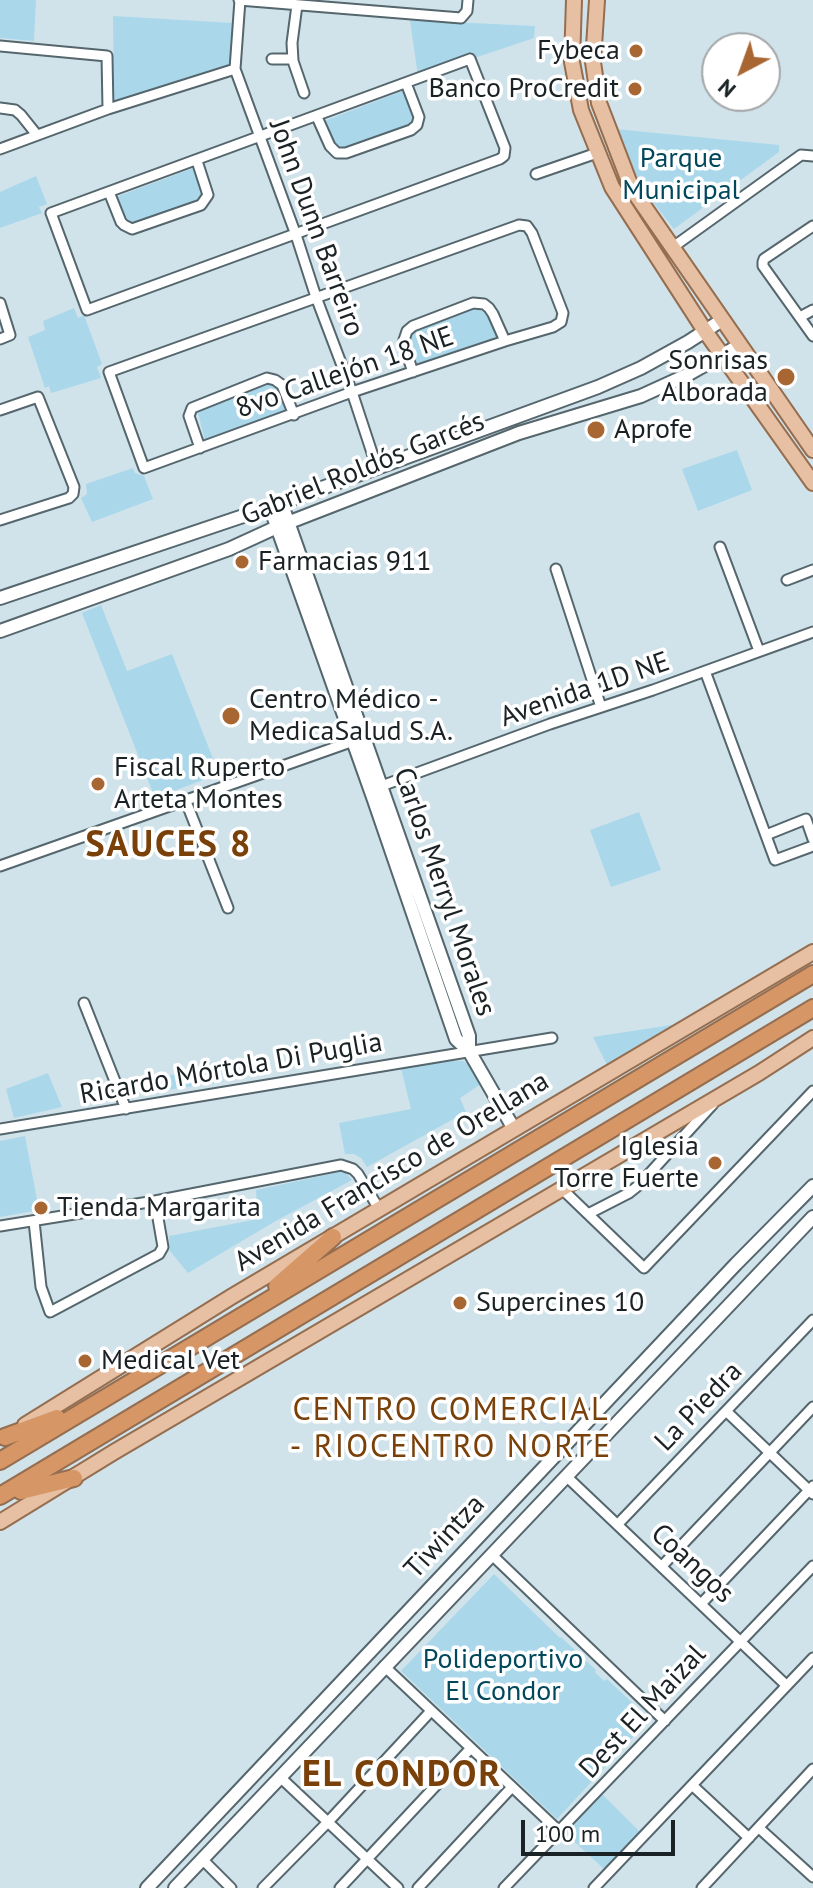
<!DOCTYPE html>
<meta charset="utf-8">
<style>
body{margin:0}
#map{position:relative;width:813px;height:1888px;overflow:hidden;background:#d0e3eb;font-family:"PT Sans",sans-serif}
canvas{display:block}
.north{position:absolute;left:701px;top:32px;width:80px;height:80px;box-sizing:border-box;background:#fff;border:2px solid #a4a7a8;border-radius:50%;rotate:221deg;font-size:22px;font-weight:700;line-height:32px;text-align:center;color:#1b2225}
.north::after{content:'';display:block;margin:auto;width:28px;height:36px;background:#a86632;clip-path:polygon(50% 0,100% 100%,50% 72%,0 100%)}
.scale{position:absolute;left:521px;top:1820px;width:154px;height:36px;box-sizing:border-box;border:4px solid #1b2225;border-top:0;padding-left:10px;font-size:24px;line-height:28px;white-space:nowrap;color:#1b2225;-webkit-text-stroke:6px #fff;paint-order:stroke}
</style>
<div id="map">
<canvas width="813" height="1888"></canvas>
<div class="north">N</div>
<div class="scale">100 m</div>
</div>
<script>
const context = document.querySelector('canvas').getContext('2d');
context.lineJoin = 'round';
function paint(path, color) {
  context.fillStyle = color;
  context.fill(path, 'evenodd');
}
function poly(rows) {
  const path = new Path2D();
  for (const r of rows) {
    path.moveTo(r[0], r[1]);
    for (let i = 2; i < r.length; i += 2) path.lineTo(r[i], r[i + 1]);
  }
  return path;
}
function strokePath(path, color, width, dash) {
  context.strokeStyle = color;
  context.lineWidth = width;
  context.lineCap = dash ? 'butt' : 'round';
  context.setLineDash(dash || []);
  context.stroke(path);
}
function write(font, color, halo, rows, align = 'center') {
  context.font = font + ' "PT Sans",sans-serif';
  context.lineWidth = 7;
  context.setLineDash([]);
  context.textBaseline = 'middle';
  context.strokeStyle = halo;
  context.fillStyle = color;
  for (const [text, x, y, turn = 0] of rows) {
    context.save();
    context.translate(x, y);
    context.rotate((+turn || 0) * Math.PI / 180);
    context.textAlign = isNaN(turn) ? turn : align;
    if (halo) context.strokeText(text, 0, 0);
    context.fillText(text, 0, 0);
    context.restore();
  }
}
paint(poly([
 [0,0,36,0,34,41,0,38],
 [113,16,233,23,229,66,114,102],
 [410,20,535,26,534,38,418,77],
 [405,90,415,114,410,126,341,149,331,142,324,121],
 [615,129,779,145,779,152,674,229,649,197,633,171],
 [196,167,204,197,200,200,136,223,131,223,125,219,116,197],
 [36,176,47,204,39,207,42,213,0,228,0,192],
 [74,308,78,318,84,315,102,364,97,367,101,378,51,393,49,386,45,388,28,337,45,330,43,321],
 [476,308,488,315,498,338,418,367,408,341,413,331],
 [267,381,274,383,279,389,287,411,205,441,198,413,201,406],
 [737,450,752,490,698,511,682,469],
 [133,468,135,473,144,476,153,499,92,522,81,498,87,494,86,484],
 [101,605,127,671,172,654,219,774,155,798,82,613],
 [639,812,661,870,611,887,590,830],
 [691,1022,607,1065,593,1037],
 [216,1061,223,1082,166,1090,162,1078],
 [451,1061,463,1061,472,1066,481,1084,460,1098,466,1112,367,1167,361,1158,354,1154,345,1154,339,1123,411,1109,401,1068],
 [48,1073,62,1107,14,1118,6,1089],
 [25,1136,39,1210,0,1217,0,1141],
 [340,1172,346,1173,352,1180,274,1222,188,1273,170,1251,169,1236,258,1219,256,1190],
 [494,1574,560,1638,561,1637,596,1670,595,1672,604,1681,607,1679,641,1711,639,1714,647,1722,557,1819,401,1671],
 [601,1793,641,1833,605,1870,564,1832]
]), '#aad8ea');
const street = poly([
 [239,0,461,18,467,11,468,0],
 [240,0,235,69,296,235,316,297,352,392,377,468],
 [297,5,292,43,293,61,304,93],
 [0,46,107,56,108,109],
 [272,59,293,59],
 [470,59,505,148,504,156,500,159,87,310,51,213,470,59],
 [0,108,15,110,21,115,37,135],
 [317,117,330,146,337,153,346,153,411,130,417,125,419,117,406,83],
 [0,149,108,109,235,69],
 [536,174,597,153],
 [109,192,121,222,124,225,132,229,201,205,208,195,197,161],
 [519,225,527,226,532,233,563,313,561,322,553,327,505,341,352,392,144,468,109,372,519,225],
 [813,226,764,259,763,262,763,266,813,336],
 [673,247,801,155,813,156],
 [0,303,10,335,0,339],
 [800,317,813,310],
 [413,372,403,343,407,331,413,326,473,303,484,304,489,308,493,314,505,341],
 [0,410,38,397,74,487,73,494,69,498,0,520],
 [200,448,189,416,192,408,267,378,275,380,282,385,294,415],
 [720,547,759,651],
 [556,569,601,707],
 [787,580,813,570],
 [705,671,775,860,813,846],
 [376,788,550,724,653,690,813,632],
 [185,799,228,908],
 [766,835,806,819,813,839],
 [0,866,359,739],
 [84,1003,126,1109],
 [0,1129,552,1038],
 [561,1188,644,1268,813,1091],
 [588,1214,629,1193,639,1185,713,1104],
 [34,1221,41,1287,50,1312,159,1254,163,1247,155,1201],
 [0,1226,155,1201,341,1165,353,1169,358,1174,379,1209],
 [726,1411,813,1494],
 [566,1476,786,1685],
 [618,1524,813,1320],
 [491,1554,665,1721],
 [662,1566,813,1407],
 [701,1604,813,1486],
 [384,1666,560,1832],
 [280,1777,398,1888],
 [692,1785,749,1838],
 [759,1828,813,1877],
 [202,1859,231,1888],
 [263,1888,328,1822,431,1711],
 [340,1888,471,1748],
 [418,1888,512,1787],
 [504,1888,813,1566],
 [594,1888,813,1658],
 [702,1888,813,1769]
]);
const secondary = poly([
 [281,502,469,1036,469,1051],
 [270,507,374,800,456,1039,469,1051,514,1129],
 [0,598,270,507,598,387,641,368,688,342,722,320],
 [0,631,229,549,277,527,519,433,641,396,687,375,740,345],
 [147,1888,736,1264,813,1186],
 [175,1888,813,1217]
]);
const primary = poly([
 [574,0,572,62,581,110,612,187,705,331,813,483],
 [597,0,593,62,599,103,632,189,813,450],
 [25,1425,231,1297,813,952],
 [0,1522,114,1452,759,1073,813,1038]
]);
const highway = poly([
 [277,1286,333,1237],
 [5,1437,57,1418],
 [0,1461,813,974],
 [21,1491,74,1478],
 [0,1496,813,1008]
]);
strokePath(street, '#55666d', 13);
strokePath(secondary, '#55666d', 16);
strokePath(primary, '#956d4f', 18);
strokePath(highway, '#956d4f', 20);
strokePath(street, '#fff', 9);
strokePath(secondary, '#fff', 12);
strokePath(primary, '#e7c0a3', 14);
strokePath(highway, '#d79666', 16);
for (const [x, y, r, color] of [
 [636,51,8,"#a86632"],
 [635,89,8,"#a86632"],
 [786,377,10,"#a86632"],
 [596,430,10,"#a86632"],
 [242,562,8,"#a86632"],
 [231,716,10,"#a86632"],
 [98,784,8,"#a86632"],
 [715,1163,8,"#a86632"],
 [41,1208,8,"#a86632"],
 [460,1303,8,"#a86632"],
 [85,1361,8,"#a86632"]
]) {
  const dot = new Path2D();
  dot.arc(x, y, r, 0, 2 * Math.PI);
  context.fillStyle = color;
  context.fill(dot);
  strokePath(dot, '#fff', 3);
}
write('28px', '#1b2225', '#fff', [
 ["Fybeca",620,51,"right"],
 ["Banco ProCredit",619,89,"right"],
 ["Sonrisas",768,361,"right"],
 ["Alborada",768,393,"right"],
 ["Aprofe",614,430],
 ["Farmacias 911",258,562],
 ["Centro Médico -",249,700],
 ["MedicaSalud S.A.",249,732],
 ["Fiscal Ruperto",114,768],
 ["Arteta Montes",114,800],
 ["Iglesia",699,1147,"right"],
 ["Torre Fuerte",699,1179,"right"],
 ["Tienda Margarita",57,1208],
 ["Supercines 10",476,1303],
 ["Medical Vet",101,1361]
], 'left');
write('28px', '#02485c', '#fff', [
 ["Parque",681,159],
 ["Municipal",681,191],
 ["Polideportivo",503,1660],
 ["El Condor",503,1692]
]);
write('28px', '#1b2225', '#fff', [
 ["John Dunn Barreiro",316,228,70],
 ["8vo Callejón 18 NE",345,373,-19],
 ["Gabriel Roldós Garcés",363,469,-22],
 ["Avenida 1D NE",585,690,-19],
 ["Carlos Merryl Morales",444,892,71],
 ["Ricardo Mórtola Di Puglia",231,1069,-10],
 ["Avenida Francisco de Orellana",392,1172,-31],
 ["La Piedra",699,1407,-46],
 ["Tiwintza",445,1537,-47],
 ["Coangos",692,1564,43],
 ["Dest El Maizal",643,1712,-47]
]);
context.letterSpacing = '2px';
write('32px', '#79400a', '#fff', [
 ["CENTRO COMERCIAL",451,1411],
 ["- RIOCENTRO NORTE",451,1448]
]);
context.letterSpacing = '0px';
context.letterSpacing = '2px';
write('bold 36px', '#79400a', '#fff', [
 ["SAUCES 8",169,846],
 ["EL CONDOR",402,1776]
]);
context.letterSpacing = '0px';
</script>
